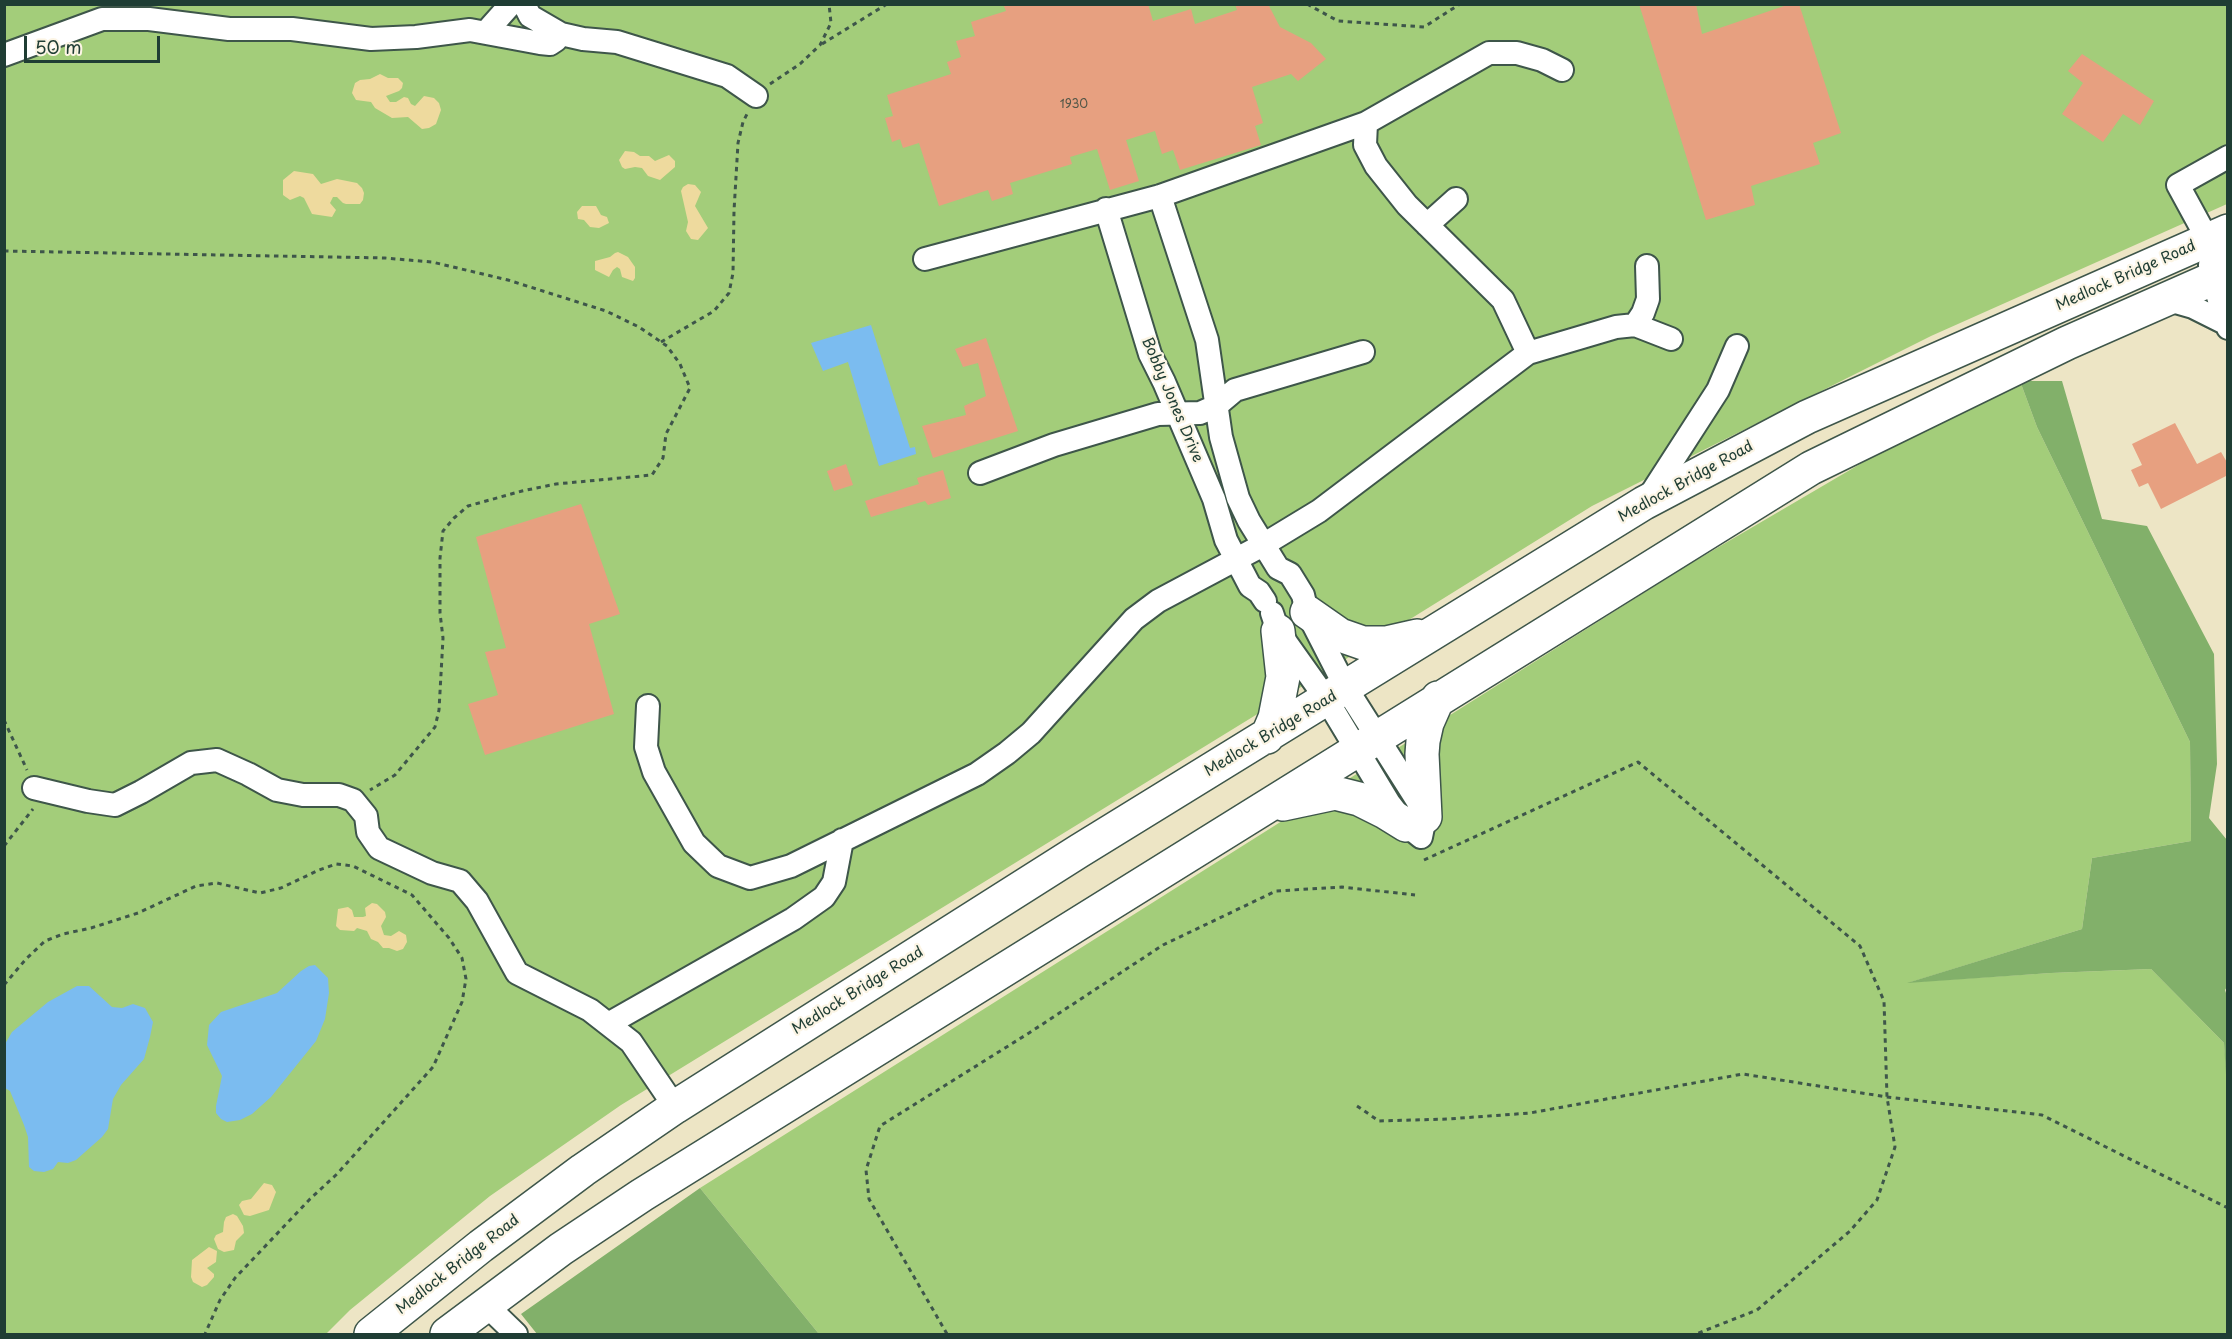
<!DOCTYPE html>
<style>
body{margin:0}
#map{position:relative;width:2232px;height:1339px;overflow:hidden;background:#ede5c5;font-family:"Playpen Sans",sans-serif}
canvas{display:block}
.frame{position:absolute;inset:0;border:6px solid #1f3d34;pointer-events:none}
.scale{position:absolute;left:24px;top:36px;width:136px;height:27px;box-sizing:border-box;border:3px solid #1f3d34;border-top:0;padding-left:8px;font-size:18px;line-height:21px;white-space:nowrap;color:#1f3d34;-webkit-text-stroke:4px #fcf5e5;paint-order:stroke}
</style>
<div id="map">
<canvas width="2232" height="1339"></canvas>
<div class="frame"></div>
<div class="scale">50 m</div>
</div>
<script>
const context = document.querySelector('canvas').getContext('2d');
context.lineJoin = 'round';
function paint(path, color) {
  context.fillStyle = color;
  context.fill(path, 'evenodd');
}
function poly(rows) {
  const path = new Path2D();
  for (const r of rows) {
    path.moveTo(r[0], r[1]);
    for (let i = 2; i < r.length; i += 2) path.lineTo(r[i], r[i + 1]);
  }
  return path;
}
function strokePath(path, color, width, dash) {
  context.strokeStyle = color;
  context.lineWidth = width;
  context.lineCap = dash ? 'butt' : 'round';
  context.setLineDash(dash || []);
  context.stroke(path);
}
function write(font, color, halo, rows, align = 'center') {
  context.font = font + ' "Playpen Sans",sans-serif';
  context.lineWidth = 4.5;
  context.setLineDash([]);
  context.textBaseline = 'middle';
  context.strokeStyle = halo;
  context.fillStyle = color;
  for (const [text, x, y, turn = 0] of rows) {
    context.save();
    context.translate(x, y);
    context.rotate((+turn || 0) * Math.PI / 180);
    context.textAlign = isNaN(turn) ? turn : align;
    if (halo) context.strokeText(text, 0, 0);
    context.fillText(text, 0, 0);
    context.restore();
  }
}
paint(poly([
 [5,5,2227,5,2227,204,1931,336,1592,506,1264,710,621,1105,490,1196,350,1310,326,1334,5,1334],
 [2020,381,2037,427,2190,742,2191,841,2092,858,2082,929,1911,982,2051,973,2151,969,2224,1043,2228,1090,2227,1334,819,1334,700,1188,1688,565,1930,423]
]), '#a3cd7a');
paint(poly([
 [2020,381,2062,381,2102,519,2147,526,2214,654,2217,764,2209,818,2227,840,2228,985,2225,990,2228,999,2227,1090,2224,1043,2151,969,2051,973,1907,983,2082,929,2092,858,2191,841,2190,742,2037,427],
 [700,1188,819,1334,537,1334,521,1314]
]), '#82b06a');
paint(poly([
 [380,74,388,78,398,78,403,83,402,88,399,91,386,96,390,102,396,102,404,97,408,98,411,104,415,106,424,96,434,98,439,103,441,110,436,124,429,128,422,129,408,117,392,118,375,108,371,102,356,100,352,93,355,83,360,80,370,79],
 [625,151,634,152,640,156,649,156,655,161,669,155,675,161,675,167,660,180,648,176,642,168,635,167,625,169,622,167,619,160],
 [294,171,313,174,321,184,337,179,357,183,362,188,364,193,363,200,360,204,346,204,343,203,337,197,333,197,330,203,336,210,332,217,312,214,304,198,300,196,290,200,283,195,283,180],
 [688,184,695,185,701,192,695,206,708,228,698,240,691,239,686,231,688,222,681,191,683,187],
 [582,206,596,206,601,215,607,217,609,223,599,228,590,227,584,220,578,219,577,212],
 [618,252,628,257,635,267,635,278,633,281,622,277,620,269,617,267,613,270,609,277,595,270,595,261,610,257,615,253],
 [372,903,377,904,385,912,386,917,381,926,384,935,391,936,399,931,406,935,407,942,403,949,397,951,389,948,383,948,378,942,371,939,367,931,357,928,354,931,340,930,336,926,338,909,348,907,352,910,354,917,363,917,366,916,365,908],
 [264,1183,272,1185,276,1192,269,1210,250,1216,244,1215,239,1205,242,1201,251,1199],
 [233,1214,237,1216,243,1226,244,1233,236,1241,234,1250,224,1252,218,1249,214,1239,216,1235,223,1232,224,1222,226,1217],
 [209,1247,217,1251,216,1262,207,1268,214,1274,214,1277,207,1285,202,1287,193,1282,191,1277,192,1260]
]), '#eeda9e');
paint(poly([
 [871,325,910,448,915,447,916,454,879,466,848,362,823,371,811,343],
 [315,965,328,978,329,993,325,1019,316,1041,271,1097,252,1114,240,1120,227,1122,221,1119,216,1113,216,1106,222,1076,207,1045,209,1025,221,1012,277,993,301,971,309,966],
 [77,986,89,986,112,1007,122,1008,133,1004,145,1008,153,1022,150,1037,144,1059,121,1085,113,1099,108,1129,102,1137,76,1160,68,1163,58,1162,53,1169,44,1172,34,1171,29,1167,28,1137,24,1125,10,1091,5,1088,5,1044,12,1032,48,1002]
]), '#7bbcf0');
paint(poly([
 [1003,4,1148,4,1153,21,1191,9,1195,24,1237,10,1235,4,1268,4,1280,27,1311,43,1326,59,1298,81,1291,74,1252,87,1263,123,1255,126,1261,145,1180,170,1173,150,1162,154,1155,131,1126,140,1139,181,1110,190,1097,149,1070,157,1072,164,1010,183,1013,194,992,201,988,190,939,206,919,143,903,148,900,139,892,142,885,118,893,116,887,95,951,74,947,62,961,57,956,41,975,36,971,22,1006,11],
 [1639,4,1696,4,1702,34,1790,4,1799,4,1841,133,1813,143,1820,164,1751,186,1755,205,1706,220],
 [2082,54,2154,101,2140,125,2123,114,2103,142,2062,114,2083,83,2068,71],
 [986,338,1018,431,933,458,922,426,966,415,964,406,986,396,978,363,963,367,955,349],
 [2175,423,2197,464,2221,452,2228,464,2228,475,2161,509,2148,483,2139,487,2131,470,2142,465,2132,444],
 [846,464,853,485,834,491,827,471],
 [943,470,951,498,928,505,925,501,871,517,865,501,919,484,917,478],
 [581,504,620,614,589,624,614,714,485,755,468,704,498,695,485,652,506,648,476,537]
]), '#e7a080');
const minor = poly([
 [486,32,511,4],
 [561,34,583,39,617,42,727,76,756,96],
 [4,55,102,19,149,19,229,29,292,29,371,39,416,37,470,30,540,43,550,44,556,40,561,34,530,16,524,4],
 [1366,123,1365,145,1376,166,1407,205,1503,300,1528,353],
 [2228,157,2178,185,2208,240,2228,261],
 [1160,196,1207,340,1221,437,1238,498,1249,521,1278,568,1290,574,1303,595,1307,612,1346,688,1417,800,1425,817,1421,837,1406,825,1389,803,1327,700,1278,631,1272,613],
 [1106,209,1150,354,1164,382,1214,499,1226,540,1250,586,1259,592,1265,601],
 [1427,225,1456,199],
 [925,259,1160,196,1366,123,1489,53,1517,53,1542,60,1562,70],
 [2210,265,2212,278,2228,328],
 [2165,299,2193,307,2225,323],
 [1635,325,1643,313,1648,299,1647,266],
 [980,473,1054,445,1158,414,1200,413,1216,406,1235,390,1363,352],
 [1647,500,1718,390,1737,346],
 [648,706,646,747,654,772,694,843,718,866,750,878,791,866,977,774,1007,753,1031,733,1134,619,1158,601,1263,545,1319,511,1528,353,1616,327,1635,325,1671,339],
 [34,788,88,801,115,805,141,792,191,763,217,760,248,774,277,790,303,795,339,795,353,800,366,816,368,832,379,848,432,873,460,881,477,901,517,973,590,1010,631,1042,675,1107],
 [608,1024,793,919,824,897,834,882,842,840],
 [486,1305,516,1334]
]);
const highway = poly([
 [1307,612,1340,635,1363,643,1386,643,1417,636],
 [1267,737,1275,718,1283,677,1278,631],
 [1283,804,1335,793,1359,799,1385,812,1406,825],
 [1425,817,1422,754,1423,741,1427,723,1438,698],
 [371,1334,481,1246,583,1170,675,1107,1079,851,1644,503,1807,417,2228,231],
 [447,1334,561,1249,642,1195,1811,468,2067,343,2228,272]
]);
strokePath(minor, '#3e564a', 26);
strokePath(highway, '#3e564a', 36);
strokePath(poly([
 [1307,4,1338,21,1424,27,1460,4],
 [822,44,887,4],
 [770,84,800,64,820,45,831,23,829,4],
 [4,251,385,258,432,262,508,280,606,311,639,327,667,346,680,364,690,388,666,434,663,458,652,475,556,484,522,491,468,506,454,518,443,531,440,558,440,613,443,638,439,710,435,727,395,775,370,790],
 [661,342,714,311,729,293,733,273,734,211,738,143,743,122,748,112],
 [4,720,27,770],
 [4,846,33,809],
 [1424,860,1638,762,1860,946,1884,1001,1887,1097,1895,1147,1877,1200,1850,1231,1757,1310,1696,1334],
 [4,985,26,959,45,941,63,934,91,928,138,913,196,886,217,883,260,893,281,888,319,870,336,864,353,866,412,895,449,938,462,958,466,979,462,1002,433,1067,337,1174,310,1199,235,1278,220,1300,205,1334],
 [1357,1106,1379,1121,1448,1119,1530,1113,1743,1074,1887,1097,2042,1115,2228,1208],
 [947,1334,869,1199,866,1170,880,1126,1029,1033,1163,945,1276,891,1342,887,1415,895]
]), '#3e564a', 3, [4.5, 4.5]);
strokePath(minor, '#fff', 22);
strokePath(highway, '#fff', 33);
write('12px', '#515647', null, [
 ["1930",1074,105]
]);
write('15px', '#1f3d34', '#fcf5e5', [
 ["Medlock Bridge Road",2126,276,-24],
 ["Bobby Jones Drive",1172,400,67],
 ["Medlock Bridge Road",1686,482,-29],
 ["Medlock Bridge Road",1271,734,-31],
 ["Medlock Bridge Road",858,991,-32],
 ["Medlock Bridge Road",458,1265,-38]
]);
</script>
